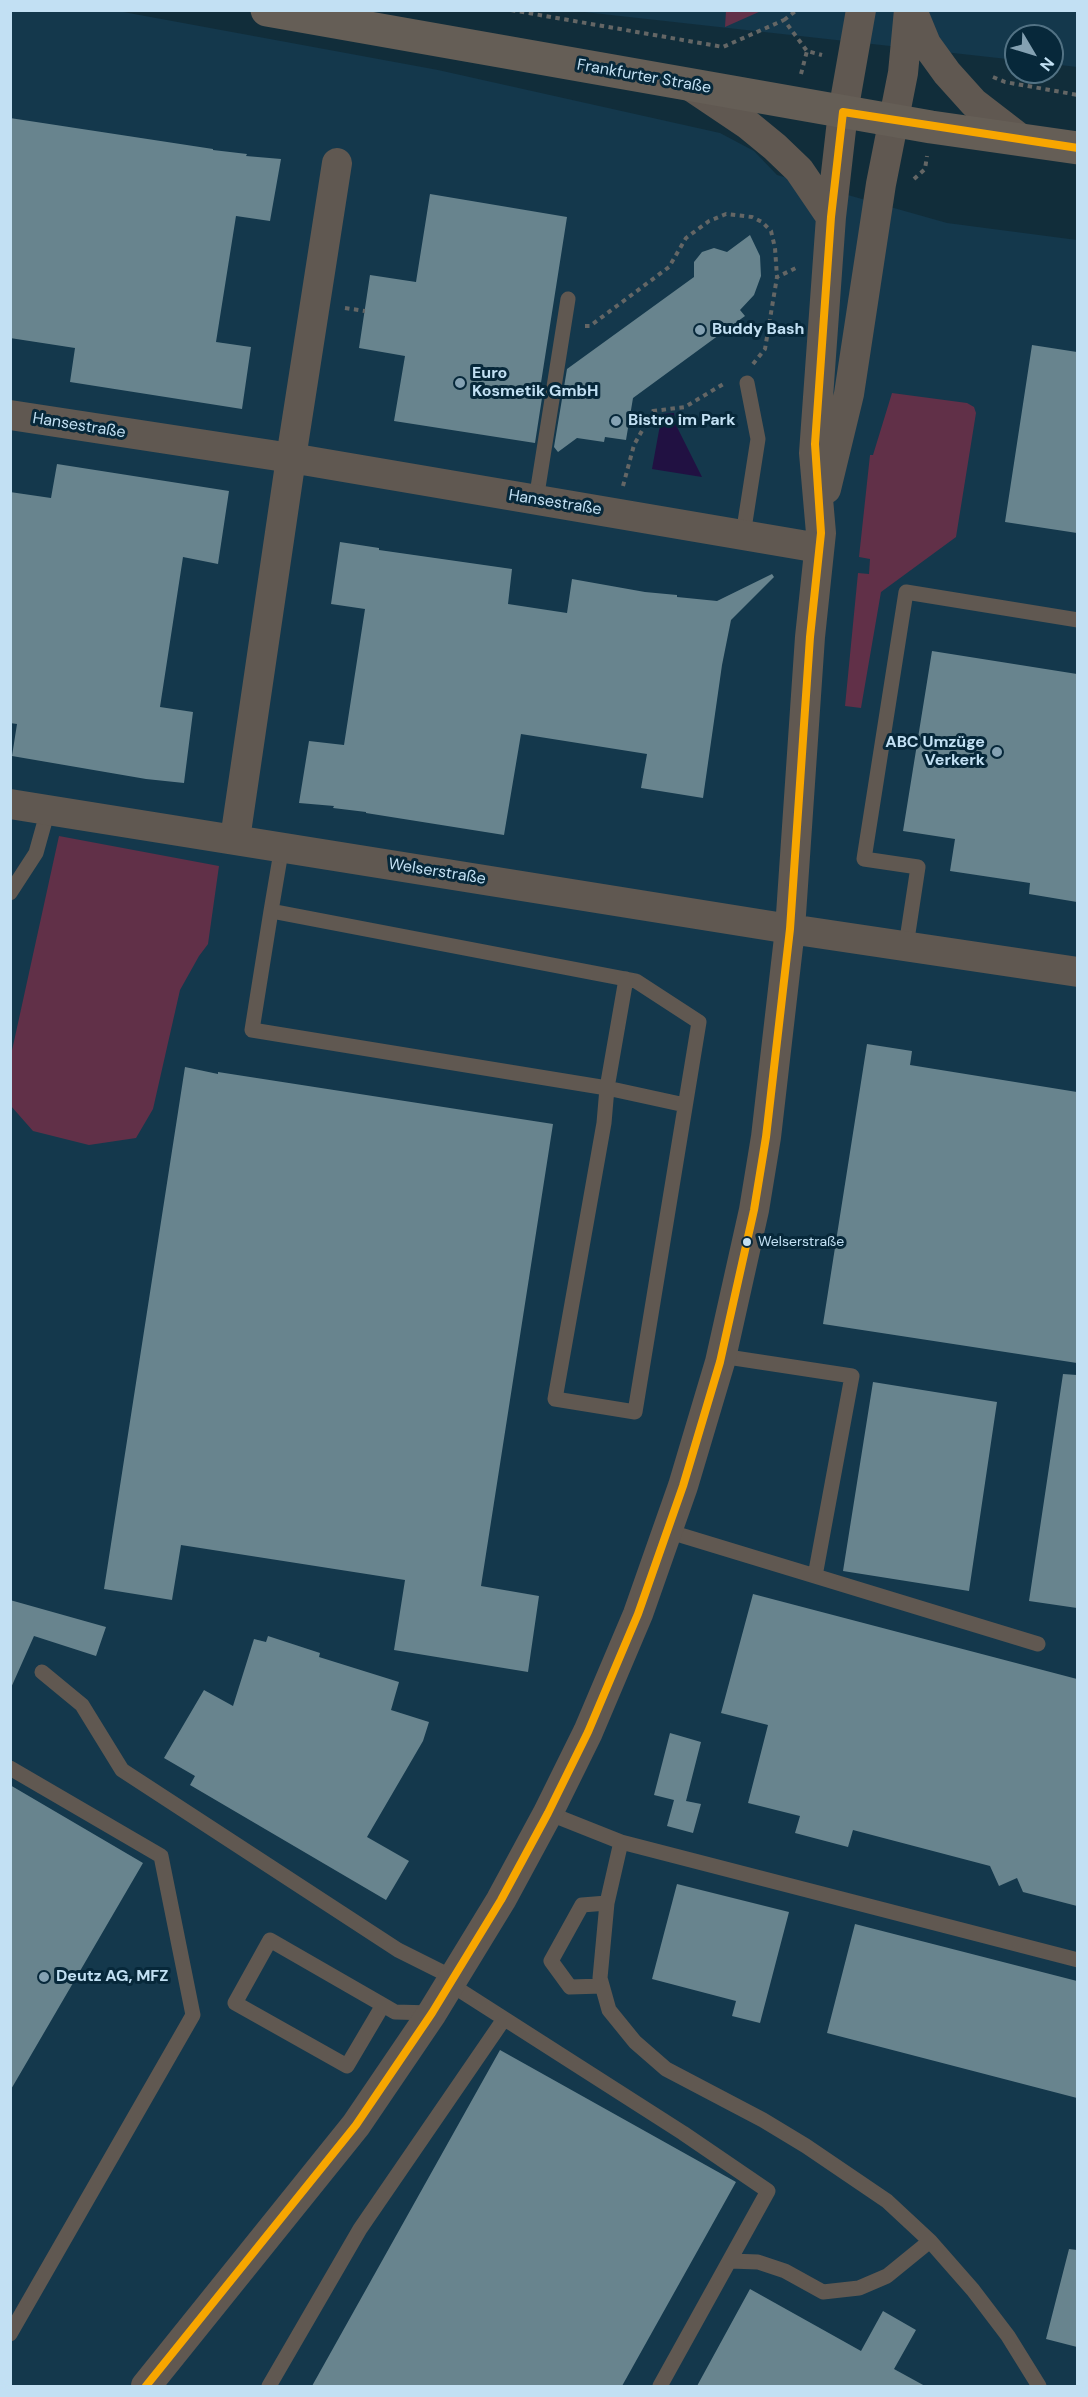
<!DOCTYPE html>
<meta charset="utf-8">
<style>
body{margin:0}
#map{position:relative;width:1088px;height:2397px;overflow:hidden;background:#112d3a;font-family:"DM Sans",sans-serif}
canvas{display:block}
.frame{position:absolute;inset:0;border:12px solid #c2e0f3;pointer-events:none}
.north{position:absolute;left:1004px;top:24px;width:60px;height:60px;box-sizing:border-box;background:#07283a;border:2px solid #527284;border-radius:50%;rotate:128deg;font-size:16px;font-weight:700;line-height:24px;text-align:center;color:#c2e0f3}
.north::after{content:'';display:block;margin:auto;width:21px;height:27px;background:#84a1b2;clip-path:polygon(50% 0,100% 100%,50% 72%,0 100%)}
</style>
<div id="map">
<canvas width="1088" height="2397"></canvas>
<div class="frame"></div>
<div class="north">N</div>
</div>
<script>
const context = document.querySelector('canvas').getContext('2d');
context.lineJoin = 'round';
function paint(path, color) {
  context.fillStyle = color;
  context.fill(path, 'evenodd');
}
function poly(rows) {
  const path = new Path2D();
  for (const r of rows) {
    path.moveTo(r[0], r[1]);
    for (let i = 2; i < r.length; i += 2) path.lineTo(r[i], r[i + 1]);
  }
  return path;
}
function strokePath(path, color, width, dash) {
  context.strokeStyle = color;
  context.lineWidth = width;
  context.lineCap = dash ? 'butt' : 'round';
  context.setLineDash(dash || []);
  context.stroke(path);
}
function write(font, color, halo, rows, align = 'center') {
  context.font = font + ' "DM Sans",sans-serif';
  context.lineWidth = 6;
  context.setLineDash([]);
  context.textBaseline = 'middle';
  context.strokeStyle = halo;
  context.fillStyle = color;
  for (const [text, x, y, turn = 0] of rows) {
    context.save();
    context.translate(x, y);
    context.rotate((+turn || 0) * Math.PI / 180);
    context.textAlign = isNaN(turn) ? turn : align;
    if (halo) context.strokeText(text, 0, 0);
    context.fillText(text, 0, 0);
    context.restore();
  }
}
paint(poly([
 [11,11,118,11,438,70,720,133,754,151,777,175,947,223,1077,240,1077,2386,11,2386],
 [575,11,1077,11,1077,67,1052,64,1052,36,1016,36,1016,60]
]), '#14384c');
paint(poly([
 [726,11,726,10,761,11,725,27],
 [892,393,967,403,974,407,976,413,956,537,881,592,861,708,845,706,858,573,869,574,870,559,859,557,870,455,873,455],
 [59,836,219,866,208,944,199,956,180,990,153,1109,136,1138,89,1145,33,1131,11,1106,11,1055]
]), '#613048');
paint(poly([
 [674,413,675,423,702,477,652,469,662,414]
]), '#211142');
paint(poly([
 [10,118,213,149,213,150,247,154,246,156,281,159,270,221,236,216,216,342,251,347,242,409,70,382,75,348,10,338],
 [430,194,567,217,540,389,544,385,535,443,394,421,405,356,359,348,370,275,416,282],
 [750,235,760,256,761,276,754,295,740,310,745,316,633,398,626,440,605,437,604,442,577,438,558,452,554,447,567,369,694,277,694,262,702,252,714,248,727,252],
 [1032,345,1077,352,1077,533,1005,522],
 [57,464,229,491,218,564,183,557,160,707,193,712,184,783,146,779,12,756,17,724,10,723,10,492,51,498],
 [340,542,379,548,379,550,512,569,508,604,567,613,572,579,645,592,677,595,677,597,717,601,772,574,774,577,731,620,722,665,703,798,641,788,647,754,521,734,504,835,366,813,366,812,333,808,334,806,299,803,309,741,344,745,365,609,331,604],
 [932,651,1077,674,1077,902,1029,894,1030,883,950,871,955,839,903,831],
 [867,1044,912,1051,910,1065,1077,1092,1077,1363,823,1324],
 [185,1067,218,1074,218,1072,553,1124,481,1586,539,1596,528,1672,394,1650,405,1580,181,1545,172,1600,104,1589],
 [1063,1374,1077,1375,1077,1608,1029,1601],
 [873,1382,997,1402,969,1591,843,1571],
 [753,1594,1077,1679,1077,1906,1023,1892,1017,1878,999,1886,990,1866,853,1830,848,1847,795,1833,800,1816,748,1803,768,1725,721,1713],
 [10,1600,106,1627,96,1656,34,1636,10,1690],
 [268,1636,320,1653,319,1657,399,1682,391,1710,429,1722,423,1741,367,1837,409,1861,386,1900,190,1785,195,1776,164,1758,204,1690,233,1706,254,1639,266,1642],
 [670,1733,701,1742,686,1801,701,1804,693,1833,667,1826,674,1800,654,1795],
 [10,1785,143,1863,10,2091],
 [677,1884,789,1912,760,2023,732,2016,736,2001,652,1979],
 [855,1924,1077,1981,1077,2098,827,2033],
 [500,2050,736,2182,622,2386,312,2386],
 [1069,2249,1077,2250,1077,2347,1046,2339],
 [750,2289,861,2351,883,2311,916,2330,894,2369,925,2386,697,2386]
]), '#68848e');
strokePath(poly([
 [511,10,723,47,784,20,807,51,822,55],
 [784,20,797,10],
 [801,74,807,51],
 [993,77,1005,82,1078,95],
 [914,179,925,169,927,156],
 [345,308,365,311],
 [585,326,590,326,669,267,686,238,709,221,726,214,752,217,762,222,771,231,775,248,777,277],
 [753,364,765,349,777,277,798,267],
 [623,486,634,445,653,411,685,407,725,383]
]), '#646665', 4, [4.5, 4.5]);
strokePath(poly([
 [536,500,568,299],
 [743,535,758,439,747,383],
 [10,893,36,853,48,810],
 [271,911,636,981,699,1022,635,1412,555,1399,604,1123,607,1088,252,1030,271,911,282,846],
 [906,946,918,867,864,859,906,592,1078,620],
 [626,979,607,1088,685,1105],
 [721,1356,852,1376,815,1576,1038,1644],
 [667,1531,815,1576],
 [42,1672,82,1705,122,1770,398,1950,454,1978],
 [10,1768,161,1856,193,2015,10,2334],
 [548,1813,621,1842,1078,1960],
 [621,1842,607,1903,600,1978,609,2010,635,2042,666,2069,763,2120,806,2146,887,2201,930,2241,973,2290,1008,2336,1039,2386],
 [450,1984,683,2133,768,2191,660,2386],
 [602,1986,570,1987,551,1961,582,1905,607,1903],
 [383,2005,347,2066,235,2003,270,1940,383,2005,395,2012,432,2013],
 [730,2261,758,2262,785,2271,823,2292,859,2288,887,2276,930,2241],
 [269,2386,360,2229,504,2019]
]), '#605851', 15);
strokePath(poly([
 [912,10,926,44,947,73,974,103,1022,140],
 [689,85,747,124,775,147,799,170,831,217],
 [337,163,291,458,819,548],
 [10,415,291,458,235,839],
 [826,489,849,394,881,184,903,73,909,10],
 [10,804,790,929,1078,972],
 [146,2386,356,2125,432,2013,501,1900,548,1813,588,1732,638,1614,683,1486,720,1362,754,1210,766,1137,790,929,810,637,821,533,814,453,831,217,843,112,861,10]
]), '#605851', 30);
strokePath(poly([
 [267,10,931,127,1078,148]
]), '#655e56', 33);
strokePath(poly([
 [146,2386,356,2125,432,2013,501,1900,548,1813,588,1732,638,1614,683,1486,720,1362,754,1210,766,1137,790,929,810,637,821,533,815,444,831,217,843,112,1078,148]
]), '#f7a600', 8);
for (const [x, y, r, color] of [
 [700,330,6,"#84a1b2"],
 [460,383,6,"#84a1b2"],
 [616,421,6,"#84a1b2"],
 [997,752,6,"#84a1b2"],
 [747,1242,5,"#c2e0f3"],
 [44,1977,6,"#84a1b2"]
]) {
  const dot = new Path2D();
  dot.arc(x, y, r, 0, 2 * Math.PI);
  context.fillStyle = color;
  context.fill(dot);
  strokePath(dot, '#07283a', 2);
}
write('14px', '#c2e0f3', '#07283a', [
 ["Welserstraße",758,1242]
], 'left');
write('16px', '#c2e0f3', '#07283a', [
 ["Frankfurter Straße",644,77,10],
 ["Hansestraße",79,426,9],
 ["Hansestraße",555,503,9],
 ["Welserstraße",437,872,9]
]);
write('bold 16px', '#c2e0f3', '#07283a', [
 ["Buddy Bash",712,330],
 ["Euro",472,374],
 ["Kosmetik GmbH",472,392],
 ["Bistro im Park",628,421],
 ["ABC Umzüge",985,743,"right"],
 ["Verkerk",985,761,"right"],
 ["Deutz AG, MFZ",56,1977]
], 'left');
</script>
